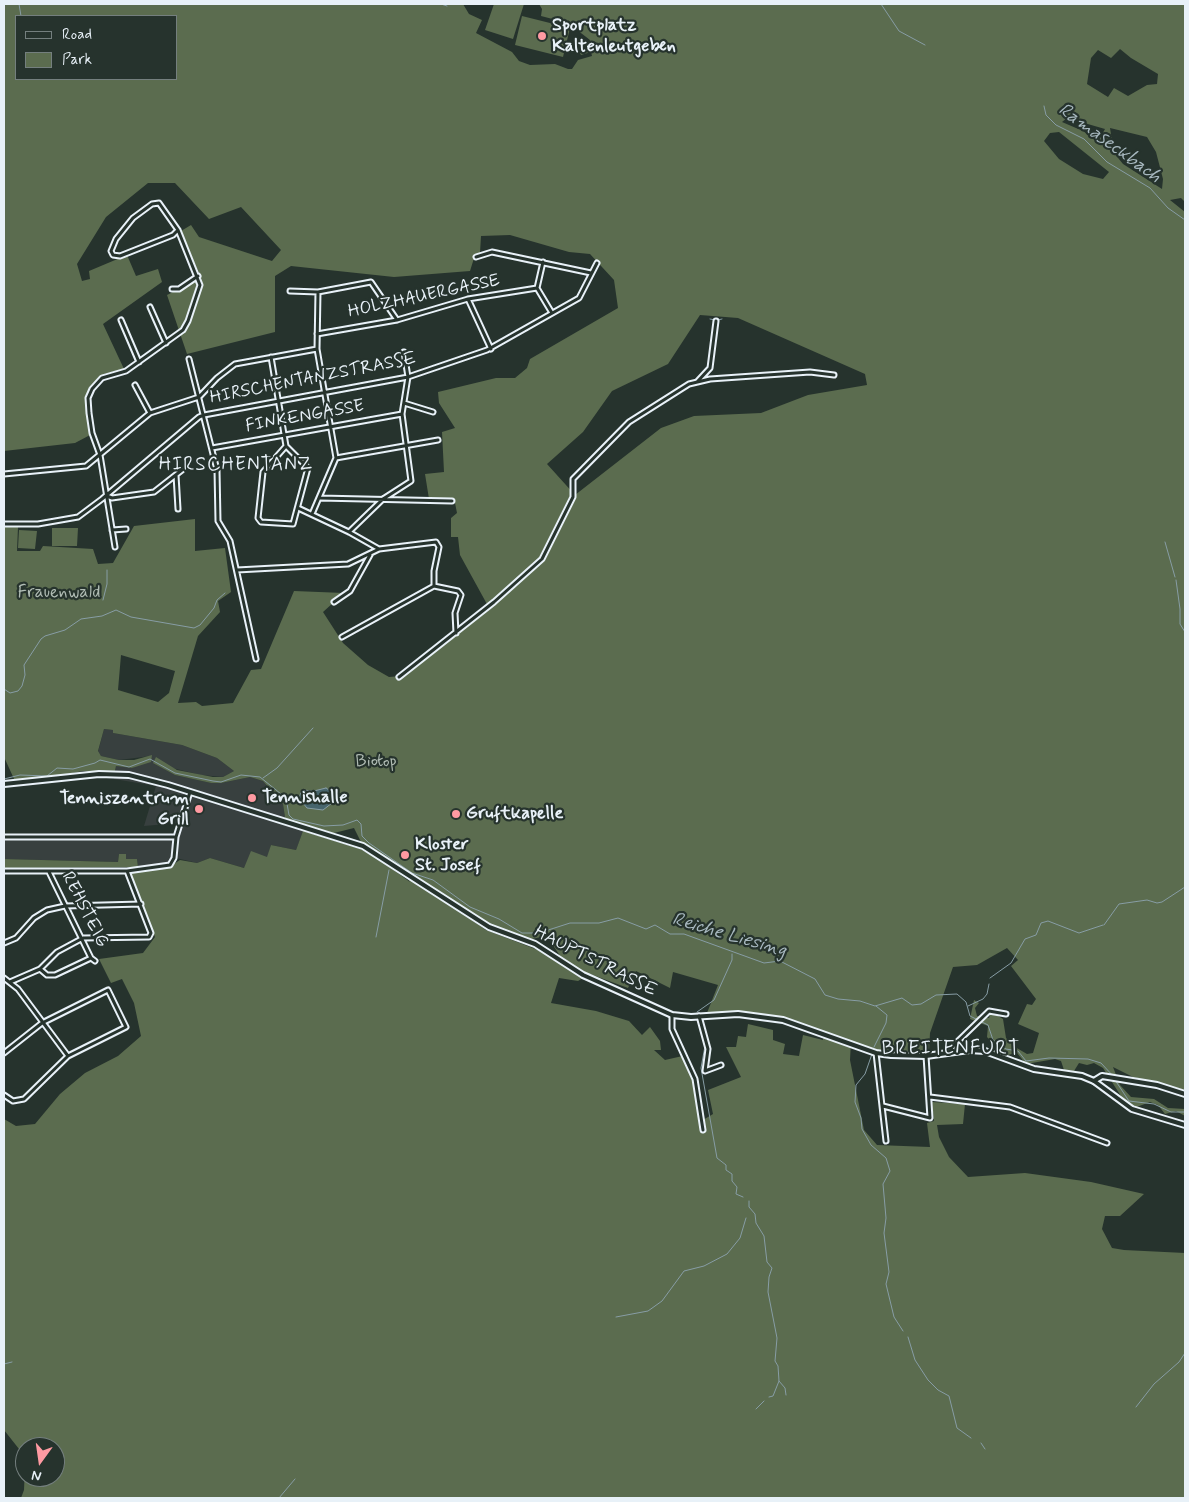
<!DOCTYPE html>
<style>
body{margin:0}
#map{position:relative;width:1189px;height:1502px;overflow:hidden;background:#26332d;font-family:Mynerve,sans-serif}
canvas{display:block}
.frame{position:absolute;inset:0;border:5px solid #e8f1f8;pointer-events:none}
.legend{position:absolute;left:15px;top:15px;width:162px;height:65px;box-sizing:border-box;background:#26332d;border:1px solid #747f7e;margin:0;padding:6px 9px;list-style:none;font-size:15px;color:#e8f1f8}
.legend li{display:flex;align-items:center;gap:10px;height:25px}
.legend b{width:25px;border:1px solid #747f7e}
.north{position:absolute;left:15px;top:1437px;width:50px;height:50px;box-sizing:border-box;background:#26332d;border:1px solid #747f7e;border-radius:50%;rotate:194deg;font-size:14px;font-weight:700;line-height:20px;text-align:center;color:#e8f1f8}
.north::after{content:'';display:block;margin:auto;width:18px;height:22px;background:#ff9aa2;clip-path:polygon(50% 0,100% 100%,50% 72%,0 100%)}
</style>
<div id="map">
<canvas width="1189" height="1502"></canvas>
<div class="frame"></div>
<ul class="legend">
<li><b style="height:6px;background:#26332d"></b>Road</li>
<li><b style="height:14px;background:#5b6c4f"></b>Park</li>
</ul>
<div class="north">N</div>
</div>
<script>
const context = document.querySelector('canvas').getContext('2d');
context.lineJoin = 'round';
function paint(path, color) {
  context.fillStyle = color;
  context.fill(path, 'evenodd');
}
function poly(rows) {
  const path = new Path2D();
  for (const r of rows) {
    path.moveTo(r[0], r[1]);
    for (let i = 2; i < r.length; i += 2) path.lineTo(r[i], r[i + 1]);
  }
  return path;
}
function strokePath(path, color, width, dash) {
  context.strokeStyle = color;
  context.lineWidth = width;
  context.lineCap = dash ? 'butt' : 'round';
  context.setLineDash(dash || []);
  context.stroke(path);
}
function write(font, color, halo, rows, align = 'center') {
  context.font = font + ' Mynerve,sans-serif';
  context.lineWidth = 4.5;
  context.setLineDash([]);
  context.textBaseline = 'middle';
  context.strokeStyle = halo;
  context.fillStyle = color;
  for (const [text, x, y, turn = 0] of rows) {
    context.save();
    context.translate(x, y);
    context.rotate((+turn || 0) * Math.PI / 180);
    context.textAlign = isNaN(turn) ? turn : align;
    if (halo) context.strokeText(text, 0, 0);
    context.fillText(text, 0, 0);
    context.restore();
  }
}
paint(poly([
 [104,729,113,730,113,733,182,745,217,758,234,771,223,777,201,775,168,767,156,758,154,763,175,775,211,783,221,783,250,777,263,781,283,804,286,824,304,829,296,850,271,845,268,857,244,868,210,858,197,863,176,858,178,836,175,835,173,859,169,863,155,866,138,867,137,859,126,859,126,854,119,854,118,862,4,859,4,835,175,835,178,823,144,826,156,786,114,779,116,766,132,768,151,756,119,760,101,756,98,752]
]), '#38403f');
paint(poly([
 [4,4,463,4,469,14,482,20,476,33,512,52,519,61,530,65,555,64,568,69,572,69,578,60,592,56,591,52,581,55,580,53,589,47,590,40,568,23,541,16,542,9,539,4,1185,4,1185,202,1181,198,1170,200,1185,212,1185,1090,1133,1077,1113,1067,1120,1085,1131,1097,1154,1099,1168,1108,1185,1109,1185,1116,1176,1111,1165,1114,1158,1105,1150,1102,1134,1108,1126,1104,1103,1068,1094,1063,1087,1065,1079,1063,1074,1071,1064,1070,1061,1061,1055,1059,1026,1064,1017,1053,1007,1055,995,1051,996,1047,987,1037,988,1026,970,1019,974,1000,979,1003,975,1008,977,1016,989,1018,990,1015,995,1014,1003,1019,1006,1038,1015,1047,1027,1054,1033,1053,1039,1033,1018,1024,1027,1004,1032,1005,1036,999,1011,966,1018,960,1007,948,977,965,953,967,930,1033,929,1052,877,1050,851,1041,850,1060,864,1130,877,1145,930,1147,927,1123,934,1121,932,1102,965,1104,963,1124,937,1125,939,1137,949,1157,968,1177,1025,1173,1091,1182,1144,1194,1120,1216,1105,1216,1102,1229,1112,1248,1124,1250,1185,1253,1185,1498,21,1498,24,1490,25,1466,19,1449,4,1430,4,1119,16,1126,35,1124,60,1094,85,1073,118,1056,141,1036,134,1003,122,979,111,983,99,959,143,953,155,937,130,873,169,867,180,860,197,863,210,858,244,868,251,851,267,857,271,845,296,850,303,831,360,849,376,857,410,882,401,869,362,844,354,828,330,834,286,824,283,804,263,781,250,777,221,783,211,783,175,775,153,763,156,757,177,770,213,777,223,777,234,771,217,758,182,745,113,733,113,730,104,729,98,751,101,756,119,760,134,760,152,755,151,762,132,768,116,766,115,771,83,771,40,779,15,781,4,757,4,526,18,527,17,551,40,551,43,546,93,549,98,564,113,563,134,526,195,519,195,551,225,548,231,592,218,601,220,612,198,636,178,703,196,702,202,706,233,703,251,670,261,669,294,591,344,593,323,612,343,643,368,665,389,677,401,676,488,606,460,555,458,537,451,537,451,518,457,513,454,498,429,499,425,474,444,472,442,432,455,428,439,403,438,392,496,378,515,378,527,368,530,359,618,308,614,280,590,254,569,252,510,235,481,236,480,253,475,255,470,271,394,277,291,266,275,276,275,332,187,354,167,295,201,278,181,231,191,225,199,237,272,261,281,250,241,207,209,219,175,183,148,183,106,217,77,264,82,281,90,279,89,271,127,255,136,276,158,269,162,282,103,324,124,369,104,374,92,387,88,396,87,411,92,434,75,443,4,451],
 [16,16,176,16,176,79,16,79],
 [1120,49,1131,58,1158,74,1157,84,1147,85,1128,96,1114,88,1108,97,1087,84,1091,58,1098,50,1111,58],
 [1067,118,1105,129,1098,142,1083,131,1062,122],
 [1110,128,1147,137,1156,152,1163,179,1162,189,1123,164,1114,153],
 [1059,132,1109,172,1103,179,1083,174,1059,159,1044,141,1050,133],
 [700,315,738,318,865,374,867,385,808,395,761,413,694,416,661,428,575,495,547,464,583,432,612,391,668,364],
 [121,655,175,671,169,693,158,702,118,690],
 [445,902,504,932,526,940,547,936,564,962,586,976,590,974,628,988,636,971,670,988,673,972,718,985,707,1013,778,1016,824,1032,823,1040,803,1035,799,1056,783,1054,785,1044,773,1040,773,1030,748,1024,746,1037,738,1036,736,1047,726,1047,741,1077,708,1090,713,1114,703,1120,687,1055,665,1060,654,1050,661,1050,660,1041,650,1027,642,1035,629,1021,596,1011,551,1003,559,978,578,981,583,978,538,950,486,930],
 [25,1447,55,1447,55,1477,25,1477],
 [494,4,524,4,513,39,485,30],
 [522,16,570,28,563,57,515,45],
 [52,528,78,528,77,546,52,546],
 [19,530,37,531,35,549,18,548],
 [119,854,126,854,126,859,137,859,138,867,4,868,4,859,118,862]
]), '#5b6c4f');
const water = poly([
 [326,788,336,795,332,803,323,810,307,808,299,798,302,790,314,791,326,788]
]);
paint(water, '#47656d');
strokePath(water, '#879da5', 1);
strokePath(poly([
 [19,4,21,16],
 [441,4,447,6],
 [881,4,899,31,925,45],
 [1044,106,1046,115,1056,125,1084,139,1107,162,1150,188,1168,208,1185,220],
 [710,319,715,320],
 [718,320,722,319],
 [1165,542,1175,577],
 [1176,580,1180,609,1180,624,1185,632],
 [103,600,107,584,107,570],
 [4,689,10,693,18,691,22,686,25,675,24,665,41,639,45,636,65,630,81,619,102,616,116,610,131,617,194,628,200,625,214,608,217,600,225,593],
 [263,778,277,768,313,728],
 [4,779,20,775,47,776,57,768,73,769,95,763,100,760,129,767,150,759,175,773,213,781,221,782,241,775,260,777,286,798,289,815,293,819,324,826,343,825,357,820,361,824,362,836,369,843,412,873,433,880,470,907,499,919,522,933,539,933,570,923,599,923,618,918,646,929,655,925,670,934,684,934,764,963,780,961,815,979,825,995,838,999,860,1001,875,1006,902,998,912,1005,921,1004,936,995,957,994,966,1002,970,1016,988,1025,993,1040,1006,1049,1018,1051,1026,1061,1049,1058,1088,1059,1101,1063,1114,1077],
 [1104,925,1119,904,1147,900,1157,903,1162,902,1185,887],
 [376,937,389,870],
 [990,978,1011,963,1025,939,1036,935,1041,923,1048,921,1079,933,1103,925],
 [968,1006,983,999,987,994,989,984],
 [697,1012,714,1000,732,960,732,954],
 [698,1021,705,1046,701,1068,717,1158,726,1165,726,1170,732,1174,732,1181,737,1187,736,1194,743,1197],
 [874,1047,886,1023,887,1015,876,1006],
 [872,1054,865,1074,856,1085,855,1102,861,1118,862,1129,871,1145,886,1158,890,1171,883,1184,886,1218,884,1233,889,1272,886,1284,894,1317,903,1331],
 [1115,1080,1129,1101,1154,1104,1171,1112,1185,1112],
 [749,1201,749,1207,755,1214,756,1223,764,1236,767,1262,772,1268,769,1277,768,1292,777,1338,775,1361,778,1366,779,1381,773,1396,769,1397],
 [616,1317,648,1311,662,1301,684,1271,704,1266,727,1254,740,1238,746,1218],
 [908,1337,915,1360,928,1380,938,1390,949,1396,957,1428,971,1438],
 [4,1364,12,1362],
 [779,1381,785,1388,786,1395],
 [1136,1407,1154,1384,1179,1362,1185,1353],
 [756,1409,764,1401],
 [981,1443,985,1449],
 [279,1498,295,1479]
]), '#879da5', 1);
const minor = poly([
 [476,257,492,252,591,273],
 [543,262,537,288,552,313],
 [172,289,179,289,198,276],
 [290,291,318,292,371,282,397,320],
 [468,299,491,349],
 [150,307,166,343],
 [121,320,139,362],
 [317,334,397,320,468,299,537,288],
 [271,357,286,446,263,472,258,518,261,522,293,524,308,468,286,446],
 [189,359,217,470,218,521,230,541,256,659],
 [697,382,710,368,716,321],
 [135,385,150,413],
 [404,403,433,412],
 [212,448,402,414],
 [336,458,438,440],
 [4,474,86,466,150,413,199,397,217,378,235,364,317,349],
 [176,475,178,509],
 [107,496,112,498,154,492,182,470],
 [320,498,452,501],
 [298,508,349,532,379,549,436,542,439,547,434,571,434,586,458,591,461,595,455,613,456,633],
 [312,514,336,458,317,349,318,292],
 [4,524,38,524,78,517,102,499,199,417,204,415,408,377,487,350,579,298,597,263],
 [112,530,126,529],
 [349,532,383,499,411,481,402,414,408,377,404,352],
 [115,547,100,455,92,433,89,413,88,398,92,389,102,378,126,371,183,330,188,321,200,285,178,230,159,203,152,204,133,218,116,239,111,251,113,255,120,256,173,235,178,230],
 [237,570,348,564,379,549],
 [334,602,350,591,370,555],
 [342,637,434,586],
 [399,677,494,602,542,559,573,497,573,479,629,422,689,384,710,379,810,372,834,375],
 [4,837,176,837],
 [4,871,127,871,170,865,174,858,176,837,190,792],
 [49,872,91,958,95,961],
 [4,943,16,938,34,918,47,910,65,906,141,904],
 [40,969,47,975,55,975,91,958],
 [4,978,18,989,68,1056],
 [10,982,40,969,57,952,83,938,149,937,151,933,127,871],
 [672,1015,672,1029,695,1079,703,1130],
 [699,1016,708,1049,705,1071,721,1065],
 [950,1052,952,1047,989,1011,1006,1014],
 [4,1053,42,1023,108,990,126,1027,68,1056,24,1099,13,1101,4,1095],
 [876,1053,886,1141],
 [930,1097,1010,1107,1107,1143],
 [883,1106,930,1118,926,1056]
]);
const tertiary = poly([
 [1094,1081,1102,1076,1157,1085,1185,1094]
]);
const secondary = poly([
 [4,784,99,774,129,775,168,785,363,846,489,927,535,944,583,975,672,1015,691,1017,738,1014,783,1020,876,1053,891,1055,926,1056,969,1050,985,1051,1034,1069,1082,1076,1094,1081,1132,1109,1185,1125]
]);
strokePath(minor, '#e8f1f8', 7);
strokePath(tertiary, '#e8f1f8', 8);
strokePath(secondary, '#e8f1f8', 8);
strokePath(minor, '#26332d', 3);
strokePath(tertiary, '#26332d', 4);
strokePath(secondary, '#26332d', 4);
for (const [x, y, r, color] of [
 [542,36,5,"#ff9aa2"],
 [252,798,5,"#ff9aa2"],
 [199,809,5,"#ff9aa2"],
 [456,814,5,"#ff9aa2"],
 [405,855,5,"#ff9aa2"]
]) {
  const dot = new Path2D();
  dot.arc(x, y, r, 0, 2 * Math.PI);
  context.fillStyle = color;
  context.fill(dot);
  strokePath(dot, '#26332d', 2);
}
write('bold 18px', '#e8f1f8', '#26332d', [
 ["Sportplatz",552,26],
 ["Kaltenleutgeben",552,47],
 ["Tennishalle",262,798],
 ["Tenniszentrum",189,799,"right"],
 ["Grill",189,820,"right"],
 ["Gruftkapelle",466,814],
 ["Kloster",415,845],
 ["St. Josef",415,866]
], 'left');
write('18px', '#e8f1f8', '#26332d', [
 ["HOLZHAUERGASSE",424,297,-12],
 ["HIRSCHENTANZSTRASSE",313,379,-11],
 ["FINKENGASSE",305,417,-10],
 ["REHSTEIG",84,910,63],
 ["HAUPTSTRASSE",595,962,27]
]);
write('18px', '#b0bcb4', '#26332d', [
 ["Frauenwald",59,593],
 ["Biotop",376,762]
]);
write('italic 19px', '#a8b9c0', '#26332d', [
 ["Ramaseckbach",1109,144,36],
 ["Reiche Liesing",729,936,16]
]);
context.letterSpacing = '1px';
write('19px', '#e8f1f8', '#26332d', [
 ["HIRSCHENTANZ",236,466]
]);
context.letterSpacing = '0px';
context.letterSpacing = '1px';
write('20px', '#e8f1f8', '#26332d', [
 ["BREITENFURT",951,1050]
]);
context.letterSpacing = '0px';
</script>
